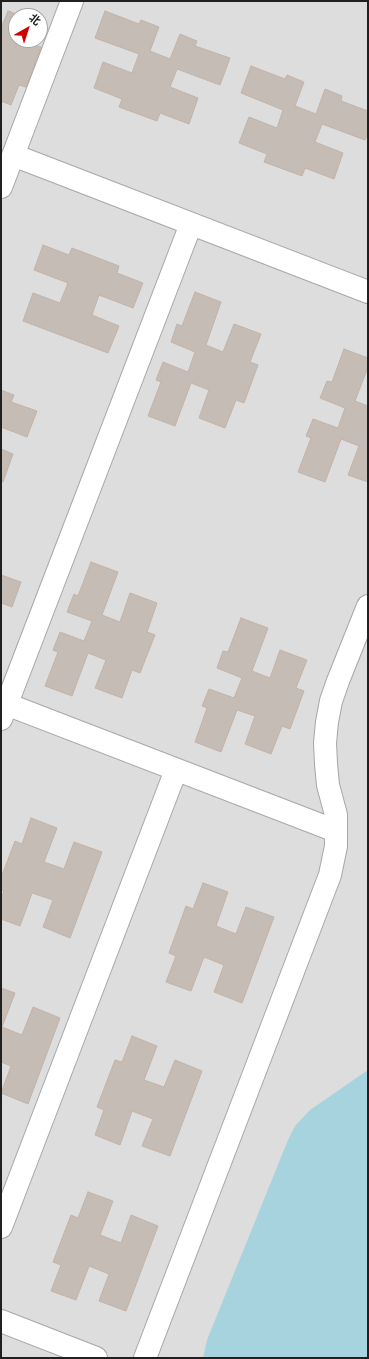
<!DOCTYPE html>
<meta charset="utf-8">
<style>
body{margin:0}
#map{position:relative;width:369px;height:1359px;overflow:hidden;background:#f1ede6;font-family:Arial,"Noto Sans SC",sans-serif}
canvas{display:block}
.frame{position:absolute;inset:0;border:2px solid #202020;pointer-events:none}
.north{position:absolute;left:8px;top:8px;width:40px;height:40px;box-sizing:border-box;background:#fff;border:1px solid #a6a6a6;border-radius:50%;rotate:39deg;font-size:11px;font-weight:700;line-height:16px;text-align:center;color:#202020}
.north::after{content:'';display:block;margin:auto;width:14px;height:18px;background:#d00004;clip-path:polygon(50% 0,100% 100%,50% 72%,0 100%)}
</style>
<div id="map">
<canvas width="369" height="1359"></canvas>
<div class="frame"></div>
<div class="north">北</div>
</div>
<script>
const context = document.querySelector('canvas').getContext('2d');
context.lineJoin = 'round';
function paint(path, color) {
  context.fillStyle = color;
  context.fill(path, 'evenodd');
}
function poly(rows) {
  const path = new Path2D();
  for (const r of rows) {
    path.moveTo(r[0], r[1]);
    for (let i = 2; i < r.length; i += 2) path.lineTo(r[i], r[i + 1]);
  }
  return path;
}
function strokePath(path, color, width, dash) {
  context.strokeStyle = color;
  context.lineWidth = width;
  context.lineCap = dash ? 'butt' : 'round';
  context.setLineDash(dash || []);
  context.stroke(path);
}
paint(poly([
 [1,1,368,1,368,1358,1,1358],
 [16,16,40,16,40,40,16,40]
]), '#dedddd');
paint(poly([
 [368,1070,368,1358,203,1358,207,1340,288,1140,295,1126,310,1110]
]), '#a6d3de');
const building = poly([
 [8,11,22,16,16,16,16,40,36,40,34,45,41,47,26,87,19,85,11,105,1,101,1,28,8,11],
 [105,11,139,24,141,20,159,27,150,51,170,59,180,34,197,41,195,46,230,58,220,85,177,69,170,87,198,98,189,124,160,113,157,121,119,107,122,99,94,88,103,62,132,73,139,54,95,38,105,11],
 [251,66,285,79,287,75,304,82,295,106,316,114,325,89,342,96,341,101,368,111,368,132,365,140,322,124,315,142,343,153,334,179,305,168,302,176,264,162,267,154,239,143,249,117,277,128,283,110,241,93,251,66],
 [43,245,69,255,72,248,119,266,117,273,143,283,133,308,99,295,92,315,119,326,108,353,23,321,33,293,60,303,68,283,34,270,43,245],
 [195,292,221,302,206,345,223,352,234,324,261,334,250,362,258,365,244,403,236,400,225,428,199,418,209,390,191,383,175,426,148,416,161,382,156,380,163,362,188,372,195,352,171,342,177,324,182,326,195,292],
 [344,349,368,358,368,367,355,401,368,406,368,482,348,475,359,446,341,439,325,482,298,472,311,438,306,436,313,419,338,428,345,408,320,398,327,381,332,382,344,349],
 [1,390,14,395,11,402,37,411,27,437,1,427,1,390],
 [1,449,13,454,3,482,1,481,1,449],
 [91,562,118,572,102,615,120,622,130,593,157,603,147,632,155,635,140,673,132,670,122,698,95,688,106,660,88,653,72,696,45,686,58,652,53,650,60,632,84,641,92,621,67,612,74,594,78,596,91,562],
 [1,575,21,582,12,607,1,603,1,575],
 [241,618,268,628,252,671,270,678,280,650,307,660,296,688,304,691,290,729,282,726,271,754,245,744,255,716,237,710,221,752,195,742,207,708,202,706,209,689,234,698,242,678,217,668,223,651,228,652,241,618],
 [31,818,57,828,44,862,64,869,74,842,102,852,70,938,43,927,53,900,32,893,20,926,1,919,1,899,4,891,1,890,1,878,15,841,22,844,31,818],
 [203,883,228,892,216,926,236,934,246,907,274,917,242,1003,214,992,224,965,204,957,191,991,166,982,176,956,169,953,186,906,193,909,203,883],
 [1,988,15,993,2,1027,22,1035,33,1007,60,1018,28,1104,1,1093,11,1066,1,1062,1,988],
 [132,1036,157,1046,144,1080,164,1087,175,1060,202,1071,170,1156,142,1146,153,1119,132,1111,120,1145,95,1135,104,1110,97,1107,115,1060,122,1062,132,1036],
 [88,1192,113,1201,100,1235,121,1243,131,1215,158,1226,126,1311,99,1301,109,1274,89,1266,76,1300,51,1291,61,1265,53,1262,71,1215,78,1218,88,1192]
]);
paint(building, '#c5bcb5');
strokePath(building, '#c3b3a8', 1);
const minor = poly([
 [13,155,368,292],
 [1,187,72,1],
 [1,702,336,831],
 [1,719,191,224],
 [1,1227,176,770],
 [1,1321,96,1358],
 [145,1358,330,875,336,846,336,815,328,785,326,764,325,743,327,722,331,701,338,681,368,606]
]);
strokePath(minor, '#a7a7a7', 24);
strokePath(minor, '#fff', 22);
</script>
